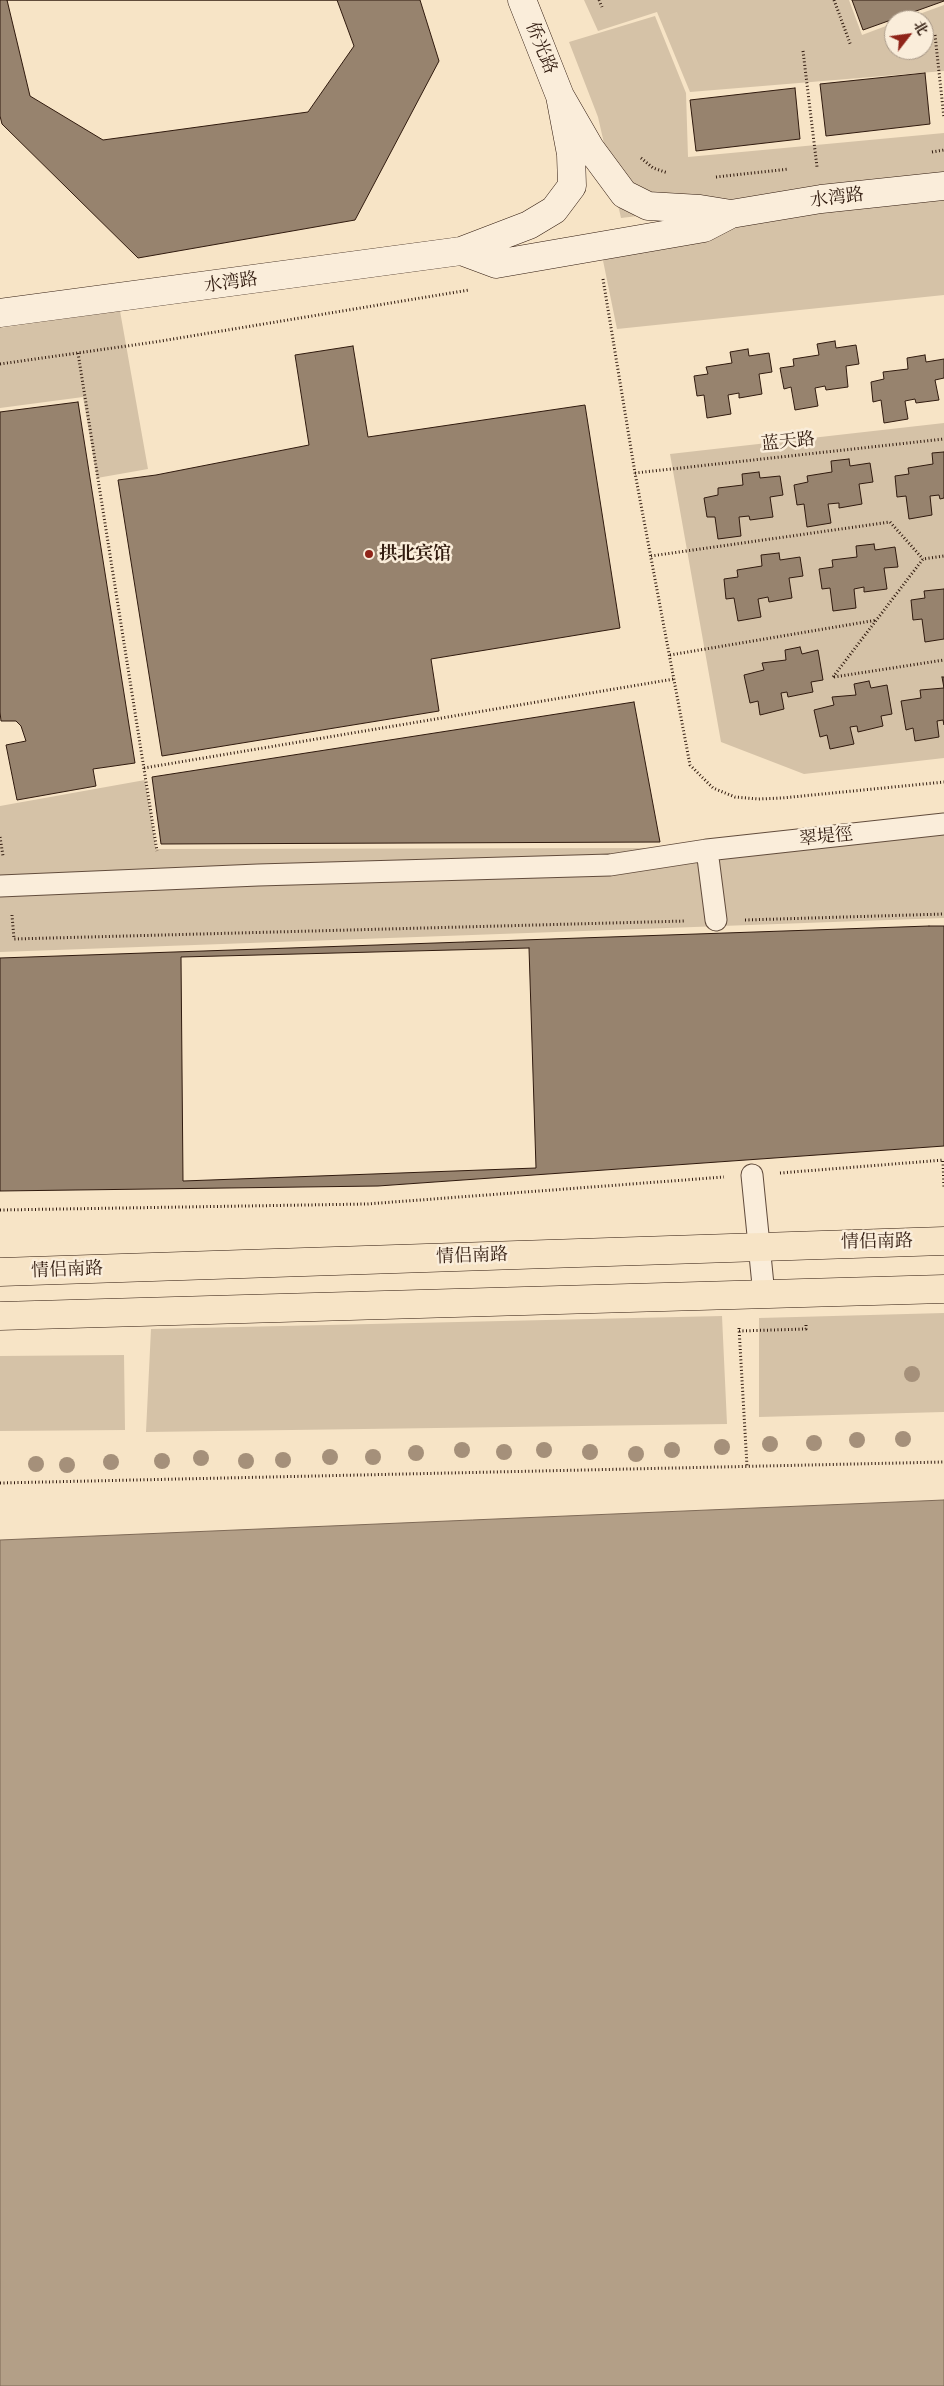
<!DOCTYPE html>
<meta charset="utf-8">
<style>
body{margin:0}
#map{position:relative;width:944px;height:2386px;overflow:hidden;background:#f7e4c6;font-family:"EB Garamond","Noto Serif SC",serif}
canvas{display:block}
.north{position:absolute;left:884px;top:10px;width:50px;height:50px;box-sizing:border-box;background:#faedda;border:1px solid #a99988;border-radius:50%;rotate:60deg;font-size:14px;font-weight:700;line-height:20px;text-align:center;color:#301a0e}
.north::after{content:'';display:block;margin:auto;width:18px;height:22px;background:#8f2418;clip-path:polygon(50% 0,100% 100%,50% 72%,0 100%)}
</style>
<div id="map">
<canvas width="944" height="2386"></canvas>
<div class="north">北</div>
</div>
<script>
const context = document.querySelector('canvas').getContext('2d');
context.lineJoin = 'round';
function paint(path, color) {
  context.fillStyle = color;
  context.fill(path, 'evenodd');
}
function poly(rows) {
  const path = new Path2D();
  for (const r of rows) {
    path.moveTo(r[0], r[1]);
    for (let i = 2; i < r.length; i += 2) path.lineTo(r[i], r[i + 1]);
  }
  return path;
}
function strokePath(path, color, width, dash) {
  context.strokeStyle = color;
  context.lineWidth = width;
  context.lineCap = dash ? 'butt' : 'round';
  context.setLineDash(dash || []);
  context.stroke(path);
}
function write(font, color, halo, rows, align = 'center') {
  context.font = font + ' "EB Garamond","Noto Serif SC",serif';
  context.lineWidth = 5;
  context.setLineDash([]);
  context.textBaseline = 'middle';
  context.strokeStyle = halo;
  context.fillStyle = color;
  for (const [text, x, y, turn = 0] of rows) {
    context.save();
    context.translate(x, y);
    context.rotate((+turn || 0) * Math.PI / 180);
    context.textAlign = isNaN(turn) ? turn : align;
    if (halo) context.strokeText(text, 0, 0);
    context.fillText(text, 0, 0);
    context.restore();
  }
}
paint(poly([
 [584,0,849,0,862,35,894,23,894,50,924,50,924,20,903,20,944,5,944,71,690,92,657,12,598,31],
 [655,16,686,93,688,157,944,133,944,179,621,218,598,117,569,42],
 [944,189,944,295,617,329,599,241],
 [120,311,148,469,97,478,83,397,0,408,0,328],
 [944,423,944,758,804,774,721,742,670,454],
 [145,780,156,849,661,848,944,821,944,918,0,952,0,806],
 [944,1313,944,1412,759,1417,759,1318],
 [722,1316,727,1424,146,1432,151,1329],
 [124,1355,125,1430,0,1431,0,1356]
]), '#d5c2a7');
const water = poly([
 [944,1500,944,2386,0,2386,0,1540,944,1500]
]);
paint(water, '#b39f87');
strokePath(water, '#7f6a57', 1);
const building = poly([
 [0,0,420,0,439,61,355,220,138,258,2,124,0,116,0,0],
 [7,0,337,0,354,46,308,112,103,140,30,96,7,0],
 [852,0,944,0,944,1,863,30,852,0],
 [925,73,930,124,826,136,820,84,925,73],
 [795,88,800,139,696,151,690,100,795,88],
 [835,341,836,348,856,345,859,364,846,366,848,387,826,390,825,386,815,388,818,406,795,410,791,387,784,389,780,368,794,366,793,359,819,355,817,344,835,341],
 [353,346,368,437,585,405,620,628,431,659,439,711,162,756,118,480,156,475,309,445,295,355,353,346],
 [748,349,749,356,769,353,772,372,759,374,762,394,739,398,739,393,728,395,731,414,707,418,704,395,697,396,694,376,708,374,706,367,732,363,730,352,748,349],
 [925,355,926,362,944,359,944,378,935,380,939,400,916,403,915,399,905,401,908,419,884,423,881,400,873,402,871,382,884,379,883,372,908,369,907,358,925,355],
 [78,402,135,763,93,769,96,786,17,800,6,745,26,741,21,726,16,721,1,721,0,712,0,412,78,402],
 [944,452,944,498,940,499,939,495,930,496,932,515,909,519,906,496,897,497,895,476,909,474,908,468,933,464,932,453,944,452],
 [849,459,850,466,870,463,873,482,859,484,862,504,839,508,839,503,828,504,831,523,807,527,804,504,797,505,794,485,808,482,807,476,832,472,831,461,849,459],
 [759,472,760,478,780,476,783,495,770,497,773,517,750,520,749,516,739,517,741,536,718,539,715,517,707,517,704,498,718,495,718,488,743,485,742,474,759,472],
 [874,544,875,550,895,547,898,567,884,568,887,589,864,592,864,587,854,589,856,608,833,611,830,588,822,589,819,569,833,567,832,560,857,557,856,546,874,544],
 [779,553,780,560,800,557,803,576,789,578,792,598,769,602,768,597,758,599,761,617,738,621,734,598,726,599,724,579,738,577,737,570,762,566,761,555,779,553],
 [944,589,944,639,925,642,922,619,913,620,911,600,925,598,924,591,944,589],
 [800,647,802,654,818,650,823,680,811,682,813,692,788,697,787,692,781,693,784,709,760,715,758,701,750,703,744,675,764,670,762,663,786,660,785,650,800,647],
 [942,677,944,677,944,725,943,720,937,721,939,737,915,741,913,728,906,730,901,701,921,698,920,690,944,688,942,677],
 [869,681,871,688,887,685,892,714,881,716,883,726,858,732,857,726,850,727,854,744,830,749,827,735,820,737,814,710,834,705,832,697,856,695,854,684,869,681],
 [634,702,660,842,161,844,152,777,634,702],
 [929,926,944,926,944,1146,378,1186,0,1191,0,958,929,926],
 [529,948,536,1168,183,1181,181,957,529,948]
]);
paint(building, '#97836e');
strokePath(building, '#301a0e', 1);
const lane = poly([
 [707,850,716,920],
 [0,886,258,875,610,865,707,850,944,824],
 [752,1175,764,1295]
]);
const secondary = poly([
 [522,0,560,96,590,148,624,194,648,206,700,209,731,214,821,199,944,186],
 [461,251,496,264,704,228,731,214],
 [0,313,461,251,529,225,554,210,572,186,571,154,560,96]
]);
const highway = poly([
 [0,1272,944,1241],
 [0,1316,944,1289]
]);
strokePath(lane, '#624c3c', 23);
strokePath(secondary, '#301a0e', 29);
strokePath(highway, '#301a0e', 29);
strokePath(poly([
 [599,0,602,7],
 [834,0,851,46],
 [935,35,944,118],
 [803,51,817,167],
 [932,152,944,150],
 [641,158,653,168,668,173],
 [716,177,789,169],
 [603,279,635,473,690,765,713,788,735,797,758,799,782,798,944,782],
 [78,353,157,851],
 [0,364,155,342,469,290],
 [635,473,944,439],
 [651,556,890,522,923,559],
 [670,655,877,620],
 [833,677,923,559,944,556],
 [834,677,944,660],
 [144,768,674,679],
 [0,837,3,856],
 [12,915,14,939,686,921],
 [745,920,944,914],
 [943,1161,944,1189],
 [780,1173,944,1160],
 [0,1210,367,1204,724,1177],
 [739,1328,747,1466],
 [739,1331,806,1329,806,1325],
 [0,1483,944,1462]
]), '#301a0e', 3, [1, 2.5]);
strokePath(lane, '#faedda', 21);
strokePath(secondary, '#faedda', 28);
strokePath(highway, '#f7e4c6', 28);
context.fillStyle = '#a5907a';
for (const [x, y] of [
 [912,1374],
 [903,1439],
 [857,1440],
 [814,1443],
 [770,1444],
 [722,1447],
 [462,1450],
 [544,1450],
 [672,1450],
 [504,1452],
 [590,1452],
 [416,1453],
 [636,1454],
 [330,1457],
 [373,1457],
 [201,1458],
 [283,1460],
 [162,1461],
 [246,1461],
 [111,1462],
 [36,1464],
 [67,1465]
]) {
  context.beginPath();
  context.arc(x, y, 8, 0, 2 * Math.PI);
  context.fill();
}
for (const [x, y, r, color] of [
 [369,554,5,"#8f2418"]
]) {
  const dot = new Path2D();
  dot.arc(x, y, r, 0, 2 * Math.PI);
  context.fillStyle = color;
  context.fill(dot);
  strokePath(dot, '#faedda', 2);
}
write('18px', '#301a0e', '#faedda', [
 ["侨光路",541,48,68],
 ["水湾路",837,198,-7],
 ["水湾路",231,283,-8],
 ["蓝天路",788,442,-6],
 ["翠堤徑",826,837,-6],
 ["情侣南路",877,1242,-1],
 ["情侣南路",472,1256,-2],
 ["情侣南路",67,1270,-2]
]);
write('bold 18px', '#301a0e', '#faedda', [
 ["拱北宾馆",379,554]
], 'left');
</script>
